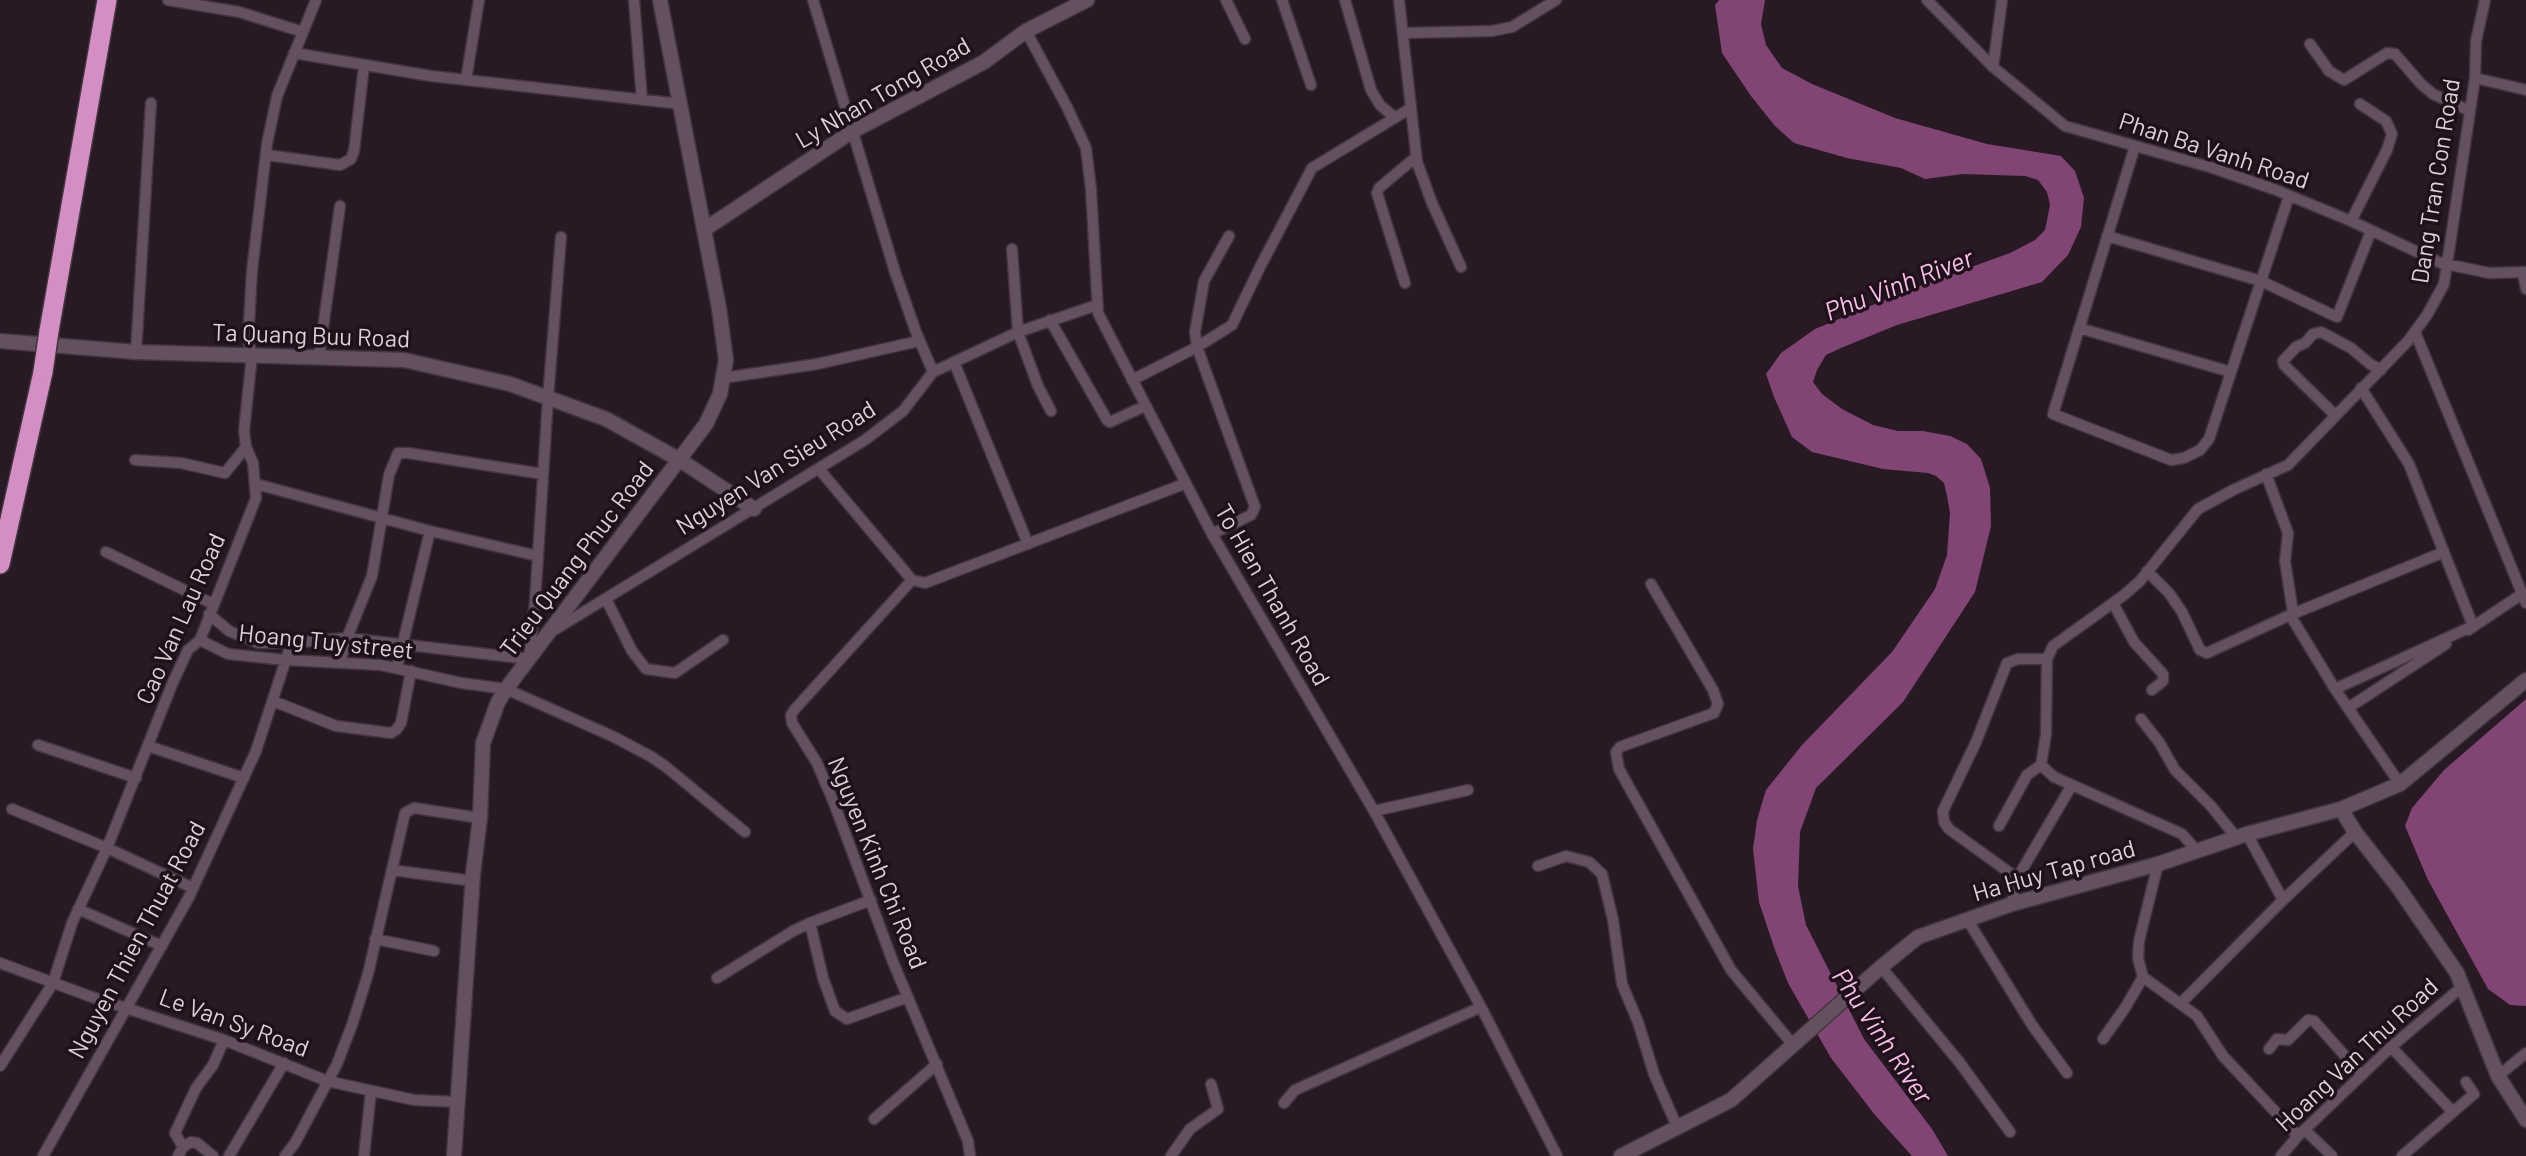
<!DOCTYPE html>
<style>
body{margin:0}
canvas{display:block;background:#291925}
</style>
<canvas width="2526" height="1156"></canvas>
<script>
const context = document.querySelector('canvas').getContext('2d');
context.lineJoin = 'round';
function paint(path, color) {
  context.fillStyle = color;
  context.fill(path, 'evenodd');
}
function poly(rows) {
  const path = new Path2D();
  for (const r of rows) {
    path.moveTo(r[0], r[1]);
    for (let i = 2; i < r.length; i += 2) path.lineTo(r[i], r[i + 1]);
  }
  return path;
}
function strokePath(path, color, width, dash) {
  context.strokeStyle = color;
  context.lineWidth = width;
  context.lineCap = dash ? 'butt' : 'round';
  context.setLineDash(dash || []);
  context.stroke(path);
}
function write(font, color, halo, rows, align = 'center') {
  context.font = font + ' Barlow,sans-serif';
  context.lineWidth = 7;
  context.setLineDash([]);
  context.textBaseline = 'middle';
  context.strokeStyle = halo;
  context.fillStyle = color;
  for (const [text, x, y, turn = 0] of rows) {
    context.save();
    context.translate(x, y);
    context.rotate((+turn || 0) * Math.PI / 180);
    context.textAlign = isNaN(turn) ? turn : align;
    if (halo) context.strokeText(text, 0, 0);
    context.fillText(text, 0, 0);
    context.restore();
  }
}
paint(poly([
 [1719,0,1765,0,1761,24,1766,45,1782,68,1812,84,1895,118,1987,144,2061,156,2075,171,2084,198,2081,227,2068,255,2042,282,1897,325,1841,348,1826,355,1817,370,1813,382,1822,394,1842,409,1873,425,1898,431,1923,431,1950,436,1967,444,1981,459,1990,488,1991,526,1975,592,1903,702,1816,788,1800,832,1798,886,1806,925,1864,1039,1932,1129,1948,1156,1912,1156,1875,1115,1831,1058,1788,983,1775,950,1759,902,1753,849,1757,820,1766,790,1802,745,1892,652,1935,589,1947,555,1950,513,1947,496,1944,483,1936,476,1928,473,1883,469,1812,452,1792,437,1774,397,1766,374,1781,353,1815,329,1911,289,2010,253,2035,240,2045,230,2050,205,2047,192,2038,180,2025,176,1963,174,1925,179,1901,168,1847,158,1794,143,1775,126,1751,96,1722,53,1715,5],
 [2526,699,2526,1006,2510,1005,2488,989,2428,880,2405,826,2412,808,2444,770]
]), '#804573');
const street = poly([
 [168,0,239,12,303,32],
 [634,0,642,100],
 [813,0,895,272,916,332,933,372],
 [1226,0,1245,39],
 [1282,0,1311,85],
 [1345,0,1371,90,1380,105,1394,117],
 [1399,0,1417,162,1432,203,1461,267],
 [1927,0,1993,67,2065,126,2213,168,2276,190,2351,221,2441,263,2489,273,2526,272],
 [1026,31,1067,107,1086,148,1091,189,1098,313,1212,534,1374,811,1481,1007,1557,1156],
 [1404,33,1492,31,1512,27,1556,0],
 [2310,44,2329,71,2344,80,2387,53,2395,54,2421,84,2433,94,2470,111],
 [294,53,431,76,681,104],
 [1993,67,2002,0],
 [2475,78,2526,90],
 [466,80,479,0],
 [2135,146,2053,414,2171,460,2184,458,2200,450,2209,439,2289,196],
 [267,155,340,165,351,159,354,151,364,66],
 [2351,221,2387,150,2392,134,2386,121,2360,104],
 [2107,236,2261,281,2337,317,2371,231],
 [1012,249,1018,332,1038,386,1051,411],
 [2523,273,2526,289],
 [1405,283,1377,193,1379,188,1416,157],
 [1050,320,1107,420,1110,422,1145,406],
 [2079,328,2231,372],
 [2415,332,2526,603],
 [136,352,151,103],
 [319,357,340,206],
 [954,362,1028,544],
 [723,378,817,364,919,341],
 [1132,380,1197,347,1232,325,1260,267,1312,168,1411,108],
 [2335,415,2284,365,2283,361,2296,347,2305,343,2313,334,2321,332,2351,348,2370,364,2381,370],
 [135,460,181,463,225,473,246,447],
 [819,469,912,580],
 [2266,474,2288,533,2285,561,2293,613],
 [256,484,430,531,538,556],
 [1212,534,1251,515,1255,507,1197,347,1195,332,1204,281,1229,236],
 [106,552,213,604],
 [2147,571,2169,593,2182,612,2200,650,2207,653,2290,615,2444,552],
 [912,580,795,709,791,715,792,723,817,763,834,803,893,962,968,1141,970,1156],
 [912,580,925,583,1184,484],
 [1651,584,1713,690,1718,704,1714,713,1620,747,1616,752,1619,769,1731,970,1794,1046],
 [606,599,632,651,646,669,675,673,723,640],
 [2113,603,2134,642,2163,674,2163,681,2152,690],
 [209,614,229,631,258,643,289,643,347,638,529,659,535,602,548,398,561,237],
 [2290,615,2335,689,2400,784],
 [2468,630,2522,594],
 [551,632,865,440,903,411,933,372,1018,332,1097,305],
 [200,640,228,654,286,660,381,665,461,683,506,689,612,736,650,756,665,766,745,832],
 [340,663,347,638,372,576,389,475,398,453,408,453,543,474],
 [397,667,430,531],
 [2335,689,2473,626,2409,464,2361,388],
 [273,701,336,726,391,733,396,730,401,723,411,671],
 [2348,708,2446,644],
 [2141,719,2159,742,2175,770,2211,806,2236,837],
 [38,745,136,778],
 [148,746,244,778],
 [12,809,107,848,193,888],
 [1374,811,1468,790],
 [1999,826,2027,775,2041,765],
 [2247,834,2283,900],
 [2196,850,2182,834,2054,777,2041,765,2046,734,2047,659,2053,646,2124,595,2140,581,2198,509,2233,490,2288,465,2408,341,2427,315,2444,284,2475,78,2476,41,2485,0],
 [2158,864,2139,941,2138,958,2143,977,2197,1016,2223,1056,2298,1136],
 [1538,866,1566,856,1589,862,1602,874,1613,920,1622,984,1638,1022,1654,1074,1678,1129],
 [392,870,473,881],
 [2017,878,1949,829,1944,822,1943,811,1976,742,2007,663,2018,659,2047,659],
 [871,900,810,923,823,978,835,1011,847,1019,908,997],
 [2012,904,2016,880,2072,785],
 [78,909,162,946],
 [1967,919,2032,1025,2067,1073],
 [375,939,434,951],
 [0,963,89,996,224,1040,327,1081,414,1100,458,1102],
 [1881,967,1960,1063,2010,1132],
 [717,978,793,931,810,923],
 [2181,1003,2283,900,2355,832],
 [2103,1039,2125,1008,2143,977],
 [2391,1047,2453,1112,2402,1156],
 [2269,1049,2277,1039,2288,1040,2308,1020,2314,1021,2362,1075],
 [0,1066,53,983,72,923,107,848,173,682,188,650,200,640,256,498,253,463,246,447,244,431,252,355,248,341,252,271,267,144,277,96,316,0],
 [2498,1076,2526,1053],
 [1284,1103,1295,1090,1481,1007],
 [2453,1112,2474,1094,2466,1082],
 [874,1119,937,1064],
 [2305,1130,2332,1156],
 [183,1147,175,1133,196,1088,213,1065,224,1040],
 [43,1156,189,897,256,751,288,653],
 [178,1156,183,1147,191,1142,197,1143,213,1156],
 [229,1156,284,1063],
 [285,1156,295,1143,337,1064,352,1025,368,974,405,813,414,808,480,818],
 [364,1156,371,1091],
 [1171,1156,1190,1129,1218,1109,1211,1084],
 [2281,1156,2298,1136,2391,1047,2463,986]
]);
const secondary = poly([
 [705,229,853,131,984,62,1026,31,1087,0],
 [0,341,136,352,404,360,510,384,606,419,680,460,754,509],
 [2341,809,2355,832,2398,887,2457,973,2498,1076,2526,1120],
 [454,1156,473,874,480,818,483,743,498,702,506,689,706,424,720,394,726,360,719,308,660,0],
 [1621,1156,1731,1100,1881,967,1918,937,2012,904,2158,864,2247,834,2341,809,2400,784,2526,680]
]);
const highway = poly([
 [49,331,107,0],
 [0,564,43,372]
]);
strokePath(street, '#42353f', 13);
strokePath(secondary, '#42353f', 17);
strokePath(highway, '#42353f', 22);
strokePath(street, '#64515f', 10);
strokePath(secondary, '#64515f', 14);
strokePath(highway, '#d38fc3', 19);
const highwayBridge = poly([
 [43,372,49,331]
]);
strokePath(highwayBridge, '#42353f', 22, []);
strokePath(highwayBridge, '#d38fc3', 19);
write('24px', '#dcd1d9', '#1f101b', [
 ["Ly Nhan Tong Road",883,93,-30],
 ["Phan Ba Vanh Road",2214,151,18],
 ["Dang Tran Con Road",2436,181,-81],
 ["Ta Quang Buu Road",311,336,2],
 ["Nguyen Van Sieu Road",776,468,-32],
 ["Trieu Quang Phuc Road",577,559,-53],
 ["To Hien Thanh Road",1272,595,60],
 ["Cao Van Lau Road",181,619,-66],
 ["Hoang Tuy street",326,642,6],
 ["Nguyen Kinh Chi Road",877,863,68],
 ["Ha Huy Tap road",2054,871,-16],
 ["Nguyen Thien Thuat Road",137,940,-62],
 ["Le Van Sy Road",234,1023,20],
 ["Hoang Van Thu Road",2357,1055,-43]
]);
write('italic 26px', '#f5bfe7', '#1f101b', [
 ["Phu Vinh River",1899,285,-21],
 ["Phu Vinh River",1882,1036,56]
]);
</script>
